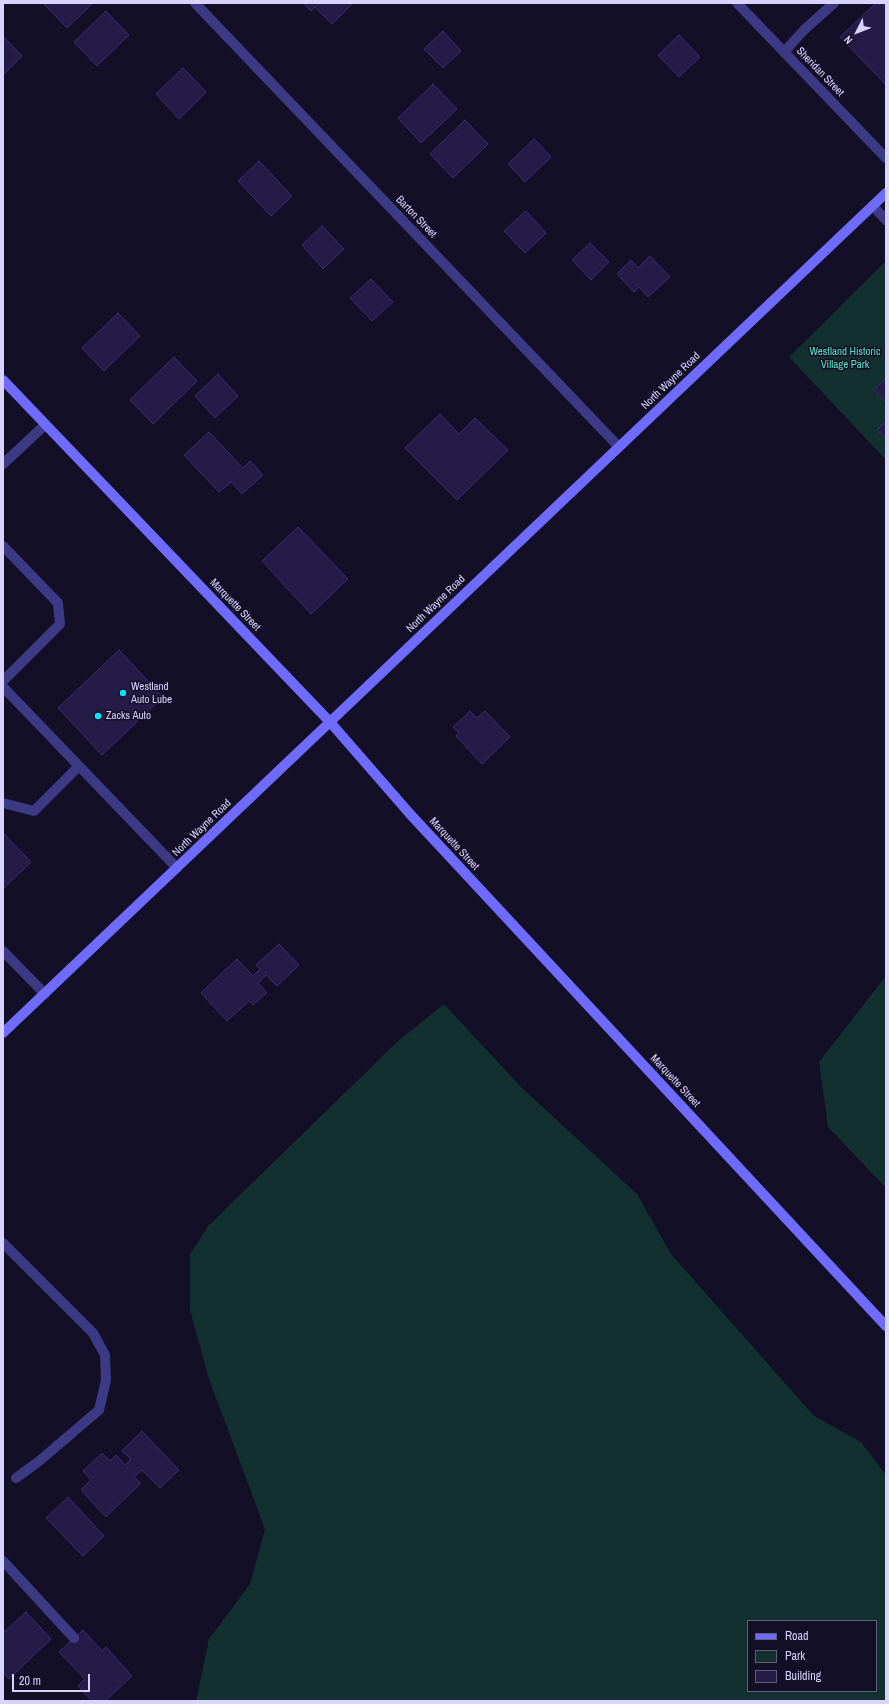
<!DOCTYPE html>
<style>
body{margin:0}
#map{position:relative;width:889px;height:1704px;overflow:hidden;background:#130f26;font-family:"Archivo Narrow",sans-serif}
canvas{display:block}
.frame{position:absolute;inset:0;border:4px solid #d9d4ff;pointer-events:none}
.legend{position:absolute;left:747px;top:1620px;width:130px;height:72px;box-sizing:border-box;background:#130f26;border:1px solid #625e7d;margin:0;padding:5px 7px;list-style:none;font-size:12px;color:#d9d4ff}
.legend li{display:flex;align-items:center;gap:8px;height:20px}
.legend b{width:20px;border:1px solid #625e7d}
.north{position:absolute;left:837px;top:12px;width:40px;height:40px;-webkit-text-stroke:3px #130f26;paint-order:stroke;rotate:228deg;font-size:11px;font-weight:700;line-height:16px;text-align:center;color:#d9d4ff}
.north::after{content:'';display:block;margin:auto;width:14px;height:18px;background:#d9d4ff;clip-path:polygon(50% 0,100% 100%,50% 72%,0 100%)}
.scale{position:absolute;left:12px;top:1674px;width:78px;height:18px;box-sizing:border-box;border:2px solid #d9d4ff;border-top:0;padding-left:5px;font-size:12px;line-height:14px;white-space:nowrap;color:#d9d4ff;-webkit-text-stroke:3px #130f26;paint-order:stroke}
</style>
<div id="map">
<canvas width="889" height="1704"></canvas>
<div class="frame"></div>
<ul class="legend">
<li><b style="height:5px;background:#6f6bff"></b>Road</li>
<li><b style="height:11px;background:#12302f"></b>Park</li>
<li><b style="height:11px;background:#241b47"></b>Building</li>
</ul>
<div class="north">N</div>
<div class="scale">20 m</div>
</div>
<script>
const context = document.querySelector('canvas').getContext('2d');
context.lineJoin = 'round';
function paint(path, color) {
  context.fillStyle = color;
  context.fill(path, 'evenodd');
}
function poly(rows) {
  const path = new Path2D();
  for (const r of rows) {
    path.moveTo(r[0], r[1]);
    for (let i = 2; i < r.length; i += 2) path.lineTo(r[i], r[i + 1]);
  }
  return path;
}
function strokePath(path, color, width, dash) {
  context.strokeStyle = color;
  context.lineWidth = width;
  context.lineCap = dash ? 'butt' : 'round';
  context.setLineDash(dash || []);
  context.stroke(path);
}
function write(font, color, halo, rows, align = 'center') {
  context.font = font + ' "Archivo Narrow",sans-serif';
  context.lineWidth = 3;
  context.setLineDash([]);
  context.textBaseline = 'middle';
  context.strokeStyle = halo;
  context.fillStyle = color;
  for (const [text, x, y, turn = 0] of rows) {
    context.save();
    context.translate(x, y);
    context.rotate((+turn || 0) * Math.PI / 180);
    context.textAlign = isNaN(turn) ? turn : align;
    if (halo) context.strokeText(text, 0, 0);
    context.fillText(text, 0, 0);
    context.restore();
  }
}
paint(poly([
 [886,261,886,460,789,357],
 [886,976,886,1188,828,1127,819,1062],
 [444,1004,522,1088,637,1194,671,1254,814,1416,861,1442,886,1475,886,1701,196,1701,209,1639,250,1584,265,1529,209,1379,190,1310,190,1254,208,1226,397,1042],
 [748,1621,876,1621,876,1691,748,1691]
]), '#12302f');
const building = poly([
 [45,3,93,3,67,28,44,4,45,3],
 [303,3,353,3,332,24,315,7,311,11,303,3],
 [876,3,883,3,886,7,886,85,840,37,876,3],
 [106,11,129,35,97,66,74,42,106,11],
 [443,31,461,51,443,68,424,49,443,31],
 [679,35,700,57,679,77,658,55,679,35],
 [3,36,22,56,3,75,3,36],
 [183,68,206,92,179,119,156,94,183,68],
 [433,84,457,109,421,143,398,118,433,84],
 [465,120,488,144,453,178,430,154,465,120],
 [534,139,551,157,525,182,508,164,534,139],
 [259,161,292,196,271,216,238,181,259,161],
 [526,211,546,233,525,253,504,231,526,211],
 [322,226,344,249,323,269,302,245,322,226],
 [590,243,609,262,591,280,572,260,590,243],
 [650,256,670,277,648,297,639,287,634,292,617,274,631,260,638,268,650,256],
 [371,279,393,302,372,321,350,298,371,279],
 [118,313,140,336,104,371,82,348,118,313],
 [174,357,197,381,153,424,130,400,174,357],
 [218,374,238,396,215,418,195,396,218,374],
 [886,378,886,402,874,390,886,378],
 [440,414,459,434,475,418,508,450,457,500,405,448,440,414],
 [886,421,886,439,877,430,886,421],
 [209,432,243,468,250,461,263,475,242,494,231,482,219,492,184,455,209,432],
 [298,527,348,579,311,614,262,561,298,527],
 [119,650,163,697,102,755,58,708,119,650],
 [470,711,477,718,485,711,510,737,482,764,456,736,459,733,453,727,470,711],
 [3,833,31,862,3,889,3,833],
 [279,944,299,965,277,986,266,975,258,983,267,993,253,1005,249,1001,227,1021,201,993,237,959,253,976,260,969,256,965,279,944],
 [142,1431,179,1470,160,1488,142,1470,134,1477,141,1483,106,1517,81,1490,91,1480,83,1471,102,1453,110,1461,116,1455,125,1465,131,1459,122,1451,142,1431],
 [68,1497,104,1536,83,1556,46,1518,68,1497],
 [26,1612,51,1639,9,1679,3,1672,3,1633,26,1612],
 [83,1630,102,1651,106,1647,132,1676,105,1701,92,1701,78,1686,85,1679,59,1652,83,1630]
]);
paint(building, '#241b47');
strokePath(building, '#3b2d73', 1);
strokePath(poly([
 [784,52,804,30,834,3],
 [3,464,45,425],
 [3,546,58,603,60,624,3,681],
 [3,687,177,868],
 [3,803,34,811,79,766],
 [3,951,45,994],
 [3,1243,93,1333,105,1355,106,1380,99,1410,38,1462,16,1478],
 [3,1561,74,1638]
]), '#3d3a85', 10);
strokePath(poly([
 [195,3,619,447],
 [737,3,886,158],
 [873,206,886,220]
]), '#3d3a85', 10);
strokePath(poly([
 [3,380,330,722,410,814,886,1326],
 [3,1033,886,193]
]), '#6f6bff', 10);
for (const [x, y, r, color] of [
 [123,693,4,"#00e5ff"],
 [98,716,4,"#00e5ff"]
]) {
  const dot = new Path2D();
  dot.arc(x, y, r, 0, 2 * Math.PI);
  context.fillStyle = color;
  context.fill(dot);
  strokePath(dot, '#130f26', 1.5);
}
write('11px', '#d9d4ff', '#130f26', [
 ["Sheridan Street",820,72,46],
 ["Barton Street",416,217,46],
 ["North Wayne Road",671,381,-44],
 ["North Wayne Road",436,604,-44],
 ["Marquette Street",235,605,46],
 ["North Wayne Road",202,828,-44],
 ["Marquette Street",454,844,47],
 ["Marquette Street",675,1081,47]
]);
write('11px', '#5fe0c0', '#130f26', [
 ["Westland Historic",845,352],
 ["Village Park",845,365]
]);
write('11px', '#d9d4ff', '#130f26', [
 ["Westland",131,687],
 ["Auto Lube",131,700],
 ["Zacks Auto",106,716]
], 'left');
</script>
